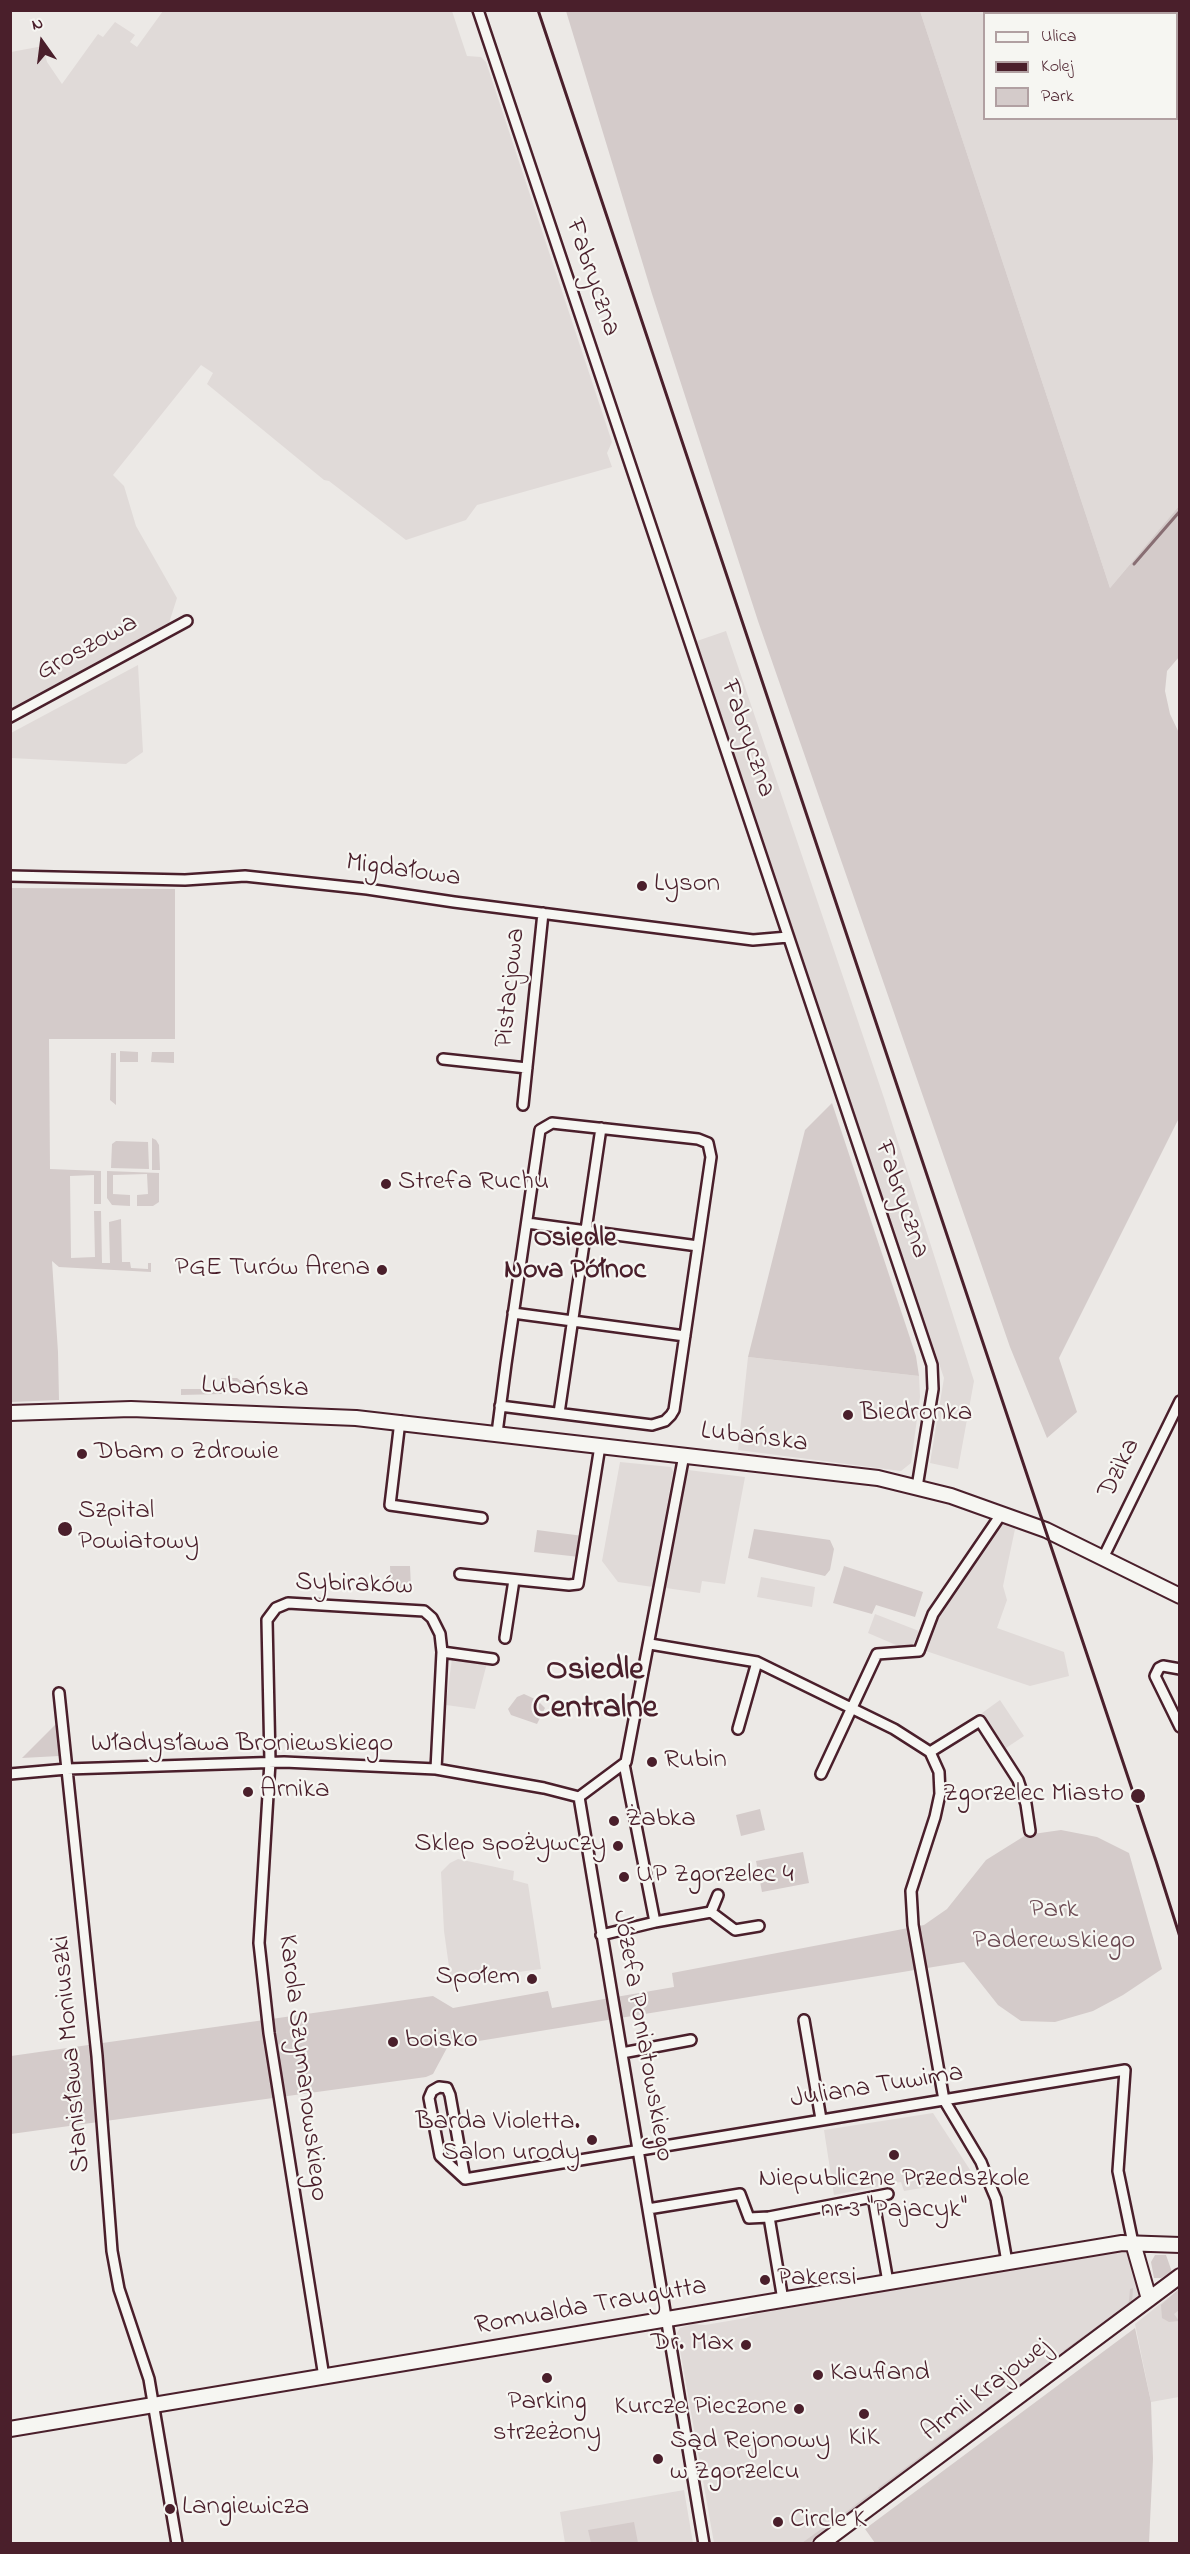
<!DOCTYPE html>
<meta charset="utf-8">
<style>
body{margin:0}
#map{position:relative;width:1190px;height:2554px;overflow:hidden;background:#ece9e6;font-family:"Indie Flower",sans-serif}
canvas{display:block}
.frame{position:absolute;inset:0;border:12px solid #4a1f2b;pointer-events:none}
.legend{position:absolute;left:983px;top:12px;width:195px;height:108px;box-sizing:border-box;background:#f6f6f2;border:2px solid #b1a0a2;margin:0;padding:8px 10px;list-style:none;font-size:18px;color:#4a1f2b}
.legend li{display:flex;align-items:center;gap:12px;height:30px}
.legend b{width:30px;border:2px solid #b1a0a2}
.north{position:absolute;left:12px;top:12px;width:60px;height:60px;-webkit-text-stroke:4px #f6f6f2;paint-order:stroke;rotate:346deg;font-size:16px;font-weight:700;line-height:24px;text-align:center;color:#4a1f2b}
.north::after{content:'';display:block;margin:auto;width:21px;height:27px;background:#4a1f2b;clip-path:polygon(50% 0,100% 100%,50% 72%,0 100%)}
</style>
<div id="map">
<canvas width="1190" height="2554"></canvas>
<div class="frame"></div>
<ul class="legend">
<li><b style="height:8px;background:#f6f6f2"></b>Ulica</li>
<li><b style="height:8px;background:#4a1f2b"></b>Kolej</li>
<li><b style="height:16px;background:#d4cbca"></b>Park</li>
</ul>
<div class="north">N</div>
</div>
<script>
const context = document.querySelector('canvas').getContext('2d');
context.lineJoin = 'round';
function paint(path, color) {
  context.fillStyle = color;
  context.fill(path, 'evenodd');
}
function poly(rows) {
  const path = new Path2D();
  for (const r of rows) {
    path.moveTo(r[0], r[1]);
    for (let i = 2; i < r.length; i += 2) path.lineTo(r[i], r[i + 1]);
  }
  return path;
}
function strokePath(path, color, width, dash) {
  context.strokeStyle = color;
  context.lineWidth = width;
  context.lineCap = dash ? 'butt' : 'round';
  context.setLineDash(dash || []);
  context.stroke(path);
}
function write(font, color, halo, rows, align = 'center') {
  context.font = font + ' "Indie Flower",sans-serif';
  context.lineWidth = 4.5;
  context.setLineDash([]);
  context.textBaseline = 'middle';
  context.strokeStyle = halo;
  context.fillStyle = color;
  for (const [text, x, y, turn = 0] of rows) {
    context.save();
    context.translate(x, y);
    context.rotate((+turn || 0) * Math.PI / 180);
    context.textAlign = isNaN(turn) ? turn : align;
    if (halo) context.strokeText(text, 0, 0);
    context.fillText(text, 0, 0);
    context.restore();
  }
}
paint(poly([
 [163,11,452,11,467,56,481,57,486,62,612,442,607,453,612,467,477,505,466,520,406,540,329,481,324,480,207,384,213,373,201,365,113,475,124,486,136,526,177,598,168,626,11,711,11,52,43,46,47,62,62,84,98,34,103,37,115,22,135,35,130,42,137,47],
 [920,11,1179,11,1179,506,1110,588],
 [984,14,1176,14,1176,118,984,118],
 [726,631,884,1098,974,1381,958,1469,930,1463,944,1378,694,642],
 [138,665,143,752,126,764,11,758,11,733],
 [748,1357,919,1376,920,1397,911,1463,901,1471,738,1450],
 [620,1462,671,1467,673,1471,653,1587,618,1582,602,1561],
 [688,1470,745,1477,725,1584,702,1581,700,1593,666,1588],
 [1000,1523,1015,1529,1003,1586,1007,1600,997,1628,1064,1652,1069,1676,1030,1686,923,1650,936,1614],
 [761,1577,815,1587,812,1607,757,1597],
 [875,1614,919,1631,912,1647,903,1648,868,1633],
 [452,1658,487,1663,475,1709,446,1705],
 [1000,1700,1024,1736,1006,1748,982,1713],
 [458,1859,514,1871,513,1880,528,1884,541,1969,451,1981,444,1931,441,1872,450,1863],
 [933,2113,976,2179,904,2191,901,2182,834,2195,824,2130],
 [1127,2249,1131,2254,1139,2296,1134,2303,812,2543,714,2543,677,2333,680,2328,693,2324,705,2325,746,2318,755,2314,772,2311,772,2308,1083,2254],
 [1179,2289,1179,2397,1151,2402,1135,2324],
 [684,2490,693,2543,565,2543,560,2512]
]), '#e0dad8');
paint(poly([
 [566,11,920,11,1110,588,1179,506,1179,657,1167,671,1165,691,1170,714,1180,735,1179,1118,1059,1358,1077,1412,1047,1438,1010,1347,758,621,652,294],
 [11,888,175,889,175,1039,49,1039,50,1169,101,1171,101,1204,94,1204,94,1175,70,1176,71,1258,95,1257,94,1211,101,1211,102,1263,110,1263,109,1222,121,1219,122,1262,130,1262,131,1268,148,1269,148,1263,151,1263,151,1272,59,1267,52,1261,58,1352,59,1400,11,1402],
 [120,1051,138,1052,138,1062,120,1062],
 [152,1052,174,1052,174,1063,151,1062],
 [111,1053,116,1053,116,1105,110,1100],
 [832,1103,916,1356,919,1376,748,1357,805,1130],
 [152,1138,156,1140,159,1145,160,1170,152,1170],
 [116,1141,148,1142,149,1169,111,1168,112,1144],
 [107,1171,159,1173,159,1202,153,1206,137,1206,137,1195,148,1194,147,1174,113,1175,113,1194,130,1195,130,1206,112,1205,107,1198],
 [221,1378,237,1378,241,1381,241,1388,221,1386],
 [181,1389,227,1389,221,1394,181,1395],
 [754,1529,830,1540,834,1549,830,1570,825,1576,748,1558],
 [537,1530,583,1536,580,1557,534,1552],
 [390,1566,410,1566,411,1588,391,1588],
 [844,1566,923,1592,915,1617,876,1605,872,1614,833,1603],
 [524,1694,537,1700,545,1708,537,1724,511,1715,508,1709,517,1697],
 [57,1723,59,1756,22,1758],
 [760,1809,765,1830,741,1836,736,1815],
 [1061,1830,1097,1837,1129,1853,1162,1969,1123,1995,1093,2011,1055,2022,1021,2021,998,2005,964,1962,448,2046,433,2074,426,2077,11,2134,11,2056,433,1996,453,2008,548,1991,552,2008,674,1987,672,1973,924,1925,947,1909,986,1860,1026,1835],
 [803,1852,809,1883,762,1892,756,1861],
 [1155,2255,1166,2255,1172,2272,1161,2278,1154,2278,1151,2262],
 [1133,2288,1132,2304,1066,2354,1063,2351,1126,2305,1129,2301,1130,2289],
 [1179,2289,1179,2310,1174,2314,1179,2321,1169,2322,1162,2318,1161,2305],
 [1135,2328,1151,2402,1153,2459,1149,2543,875,2543,865,2529],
 [1034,2374,1035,2378,991,2412,987,2408],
 [974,2417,972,2423,880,2491,878,2488],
 [871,2493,873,2496,843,2519,841,2516],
 [634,2522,638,2543,591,2543,588,2530],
 [831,2522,833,2527,810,2543,802,2543]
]), '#d4cbca');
strokePath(poly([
 [1134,564,1180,511]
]), '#886e73', 3);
const street = poly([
 [478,10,932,1365,933,1389,917,1487],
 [10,717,187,621],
 [10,876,185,880,245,876,367,889,454,902,753,940,788,937],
 [443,1059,527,1068],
 [523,1105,543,913],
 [527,1223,698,1246],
 [513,1313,685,1336],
 [559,1413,601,1128],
 [400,1421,390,1505,482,1518],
 [497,1433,506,1364,540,1130,552,1123,698,1139,708,1143,711,1157,674,1410,671,1415,665,1421,652,1425,500,1406],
 [684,1455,626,1762,579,1797,704,2544],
 [1103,1558,1180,1401],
 [460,1574,569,1585,578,1584,600,1446],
 [505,1638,514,1580],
 [650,1644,757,1662,894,1729,930,1752,939,1772,940,1794,935,1817,911,1891,913,1925,944,2100,981,2162,988,2180,996,2199,1007,2262],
 [442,1652,493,1659],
 [1180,1669,1163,1666,1159,1668,1155,1676,1180,1727],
 [59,1693,97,2056,112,2251,119,2289,149,2379,177,2544],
 [738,1729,757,1662],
 [930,1752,980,1721,1018,1780,1026,1804,1030,1831],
 [624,1764,655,1922],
 [10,1774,67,1769,284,1762,436,1769,544,1788,579,1797],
 [821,1774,877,1654,919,1651,933,1614,1002,1513],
 [711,1912,735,1930,759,1926],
 [601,1935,655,1922,711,1912,718,1895],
 [804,2020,821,2119],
 [622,2053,691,2040],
 [465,2179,440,2156,429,2098,432,2091,439,2087,447,2088,450,2095,465,2179,1125,2070,1118,2171,1133,2243],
 [873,2197,888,2282],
 [648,2209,740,2194,749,2218,769,2217,783,2300],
 [769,2217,888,2194],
 [324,2377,269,2033,259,1943,270,1762,267,1620,276,1608,288,1603,424,1611,432,1618,440,1634,442,1652,436,1769]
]);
const secondary = poly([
 [10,1413,131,1409,356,1418,878,1478,951,1496,1046,1530,1180,1596],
 [1133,2243,1149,2299],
 [10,2429,1122,2243,1180,2245],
 [821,2544,1180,2276]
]);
strokePath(street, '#4a1f2b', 14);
strokePath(secondary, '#4a1f2b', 18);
strokePath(street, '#f6f6f2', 9);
strokePath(secondary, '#f6f6f2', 14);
strokePath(poly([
 [538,10,1156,1861,1180,1937]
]), '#4a1f2b', 3);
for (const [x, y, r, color] of [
 [642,886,6,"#4a1f2b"],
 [386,1184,6,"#4a1f2b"],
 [382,1270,6,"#4a1f2b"],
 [848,1415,6,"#4a1f2b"],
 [82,1454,6,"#4a1f2b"],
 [65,1529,8,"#4a1f2b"],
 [652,1762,6,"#4a1f2b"],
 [248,1792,6,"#4a1f2b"],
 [1138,1796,8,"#4a1f2b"],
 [614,1821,6,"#4a1f2b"],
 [618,1846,6,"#4a1f2b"],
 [624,1877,6,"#4a1f2b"],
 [532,1979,6,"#4a1f2b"],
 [393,2042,6,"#4a1f2b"],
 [592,2140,6,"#4a1f2b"],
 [894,2155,6,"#4a1f2b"],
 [765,2280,6,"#4a1f2b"],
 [746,2345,6,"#4a1f2b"],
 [818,2375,6,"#4a1f2b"],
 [547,2378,6,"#4a1f2b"],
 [799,2409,6,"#4a1f2b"],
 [864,2414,6,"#4a1f2b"],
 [658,2459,6,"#4a1f2b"],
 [170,2509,6,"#4a1f2b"],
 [778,2522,6,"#4a1f2b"]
]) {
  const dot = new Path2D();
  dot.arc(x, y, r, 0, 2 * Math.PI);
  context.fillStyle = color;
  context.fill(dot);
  strokePath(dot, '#f6f6f2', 2);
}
write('27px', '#4a1f2b', '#f6f6f2', [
 ["Fabryczna",591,278,71],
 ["Groszowa",88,649,-29],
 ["Fabryczna",746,739,71],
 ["Migdałowa",403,872,8],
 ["Pistacjowa",512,988,-84],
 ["Fabryczna",900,1200,71],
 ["Lubańska",255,1389,2],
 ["Lubańska",754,1439,7],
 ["Dzika",1121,1469,-64],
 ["Sybiraków",354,1586,2],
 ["Władysława Broniewskiego",242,1746],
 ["Józefa Poniatowskiego",641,2036,80],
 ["Stanisława Moniuszki",73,2054,-95],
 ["Karola Szymanowskiego",301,2068,83],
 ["Juliana Tuwima",877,2088,-9],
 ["Romualda Traugutta",591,2308,-10],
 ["Armii Krajowej",987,2391,-37]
]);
write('27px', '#4a1f2b', '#f6f6f2', [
 ["Lyson",654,886],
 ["Strefa Ruchu",398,1184],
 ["PGE Turów Arena",370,1270,"right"],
 ["Biedronka",860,1415],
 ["Dbam o Zdrowie",94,1454],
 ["Szpital",78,1513],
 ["Powiatowy",78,1544],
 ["Rubin",664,1762],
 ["Arnika",260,1792],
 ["Zgorzelec Miasto",1124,1796,"right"],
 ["Żabka",626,1821],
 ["Sklep spożywczy",606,1846,"right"],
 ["UP Zgorzelec 4",636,1877],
 ["Społem",520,1979,"right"],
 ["boisko",405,2042],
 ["Barda Violetta.",580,2124,"right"],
 ["Salon urody",580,2155,"right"],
 ["Niepubliczne Przedszkole",894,2181,"center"],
 ["nr 3 \"Pajacyk\"",894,2212,"center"],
 ["Pakersi",777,2280],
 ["Dr. Max",734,2345,"right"],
 ["Kaufland",830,2375],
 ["Parking",547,2404,"center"],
 ["strzeżony",547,2435,"center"],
 ["Kurcze Pieczone",787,2409,"right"],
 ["KiK",864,2440,"center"],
 ["Sąd Rejonowy",670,2443],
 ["w Zgorzelcu",670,2474],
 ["Langiewicza",182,2509],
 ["Circle K",790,2522]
], 'left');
write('27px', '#6c4a53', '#f6f6f2', [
 ["Park",1054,1912],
 ["Paderewskiego",1054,1943]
]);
write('bold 28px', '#4a1f2b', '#f6f6f2', [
 ["Osiedle",575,1240],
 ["Nova Północ",575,1272]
]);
write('bold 33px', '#4a1f2b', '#f6f6f2', [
 ["Osiedle",595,1673],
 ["Centralne",595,1711]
]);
</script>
